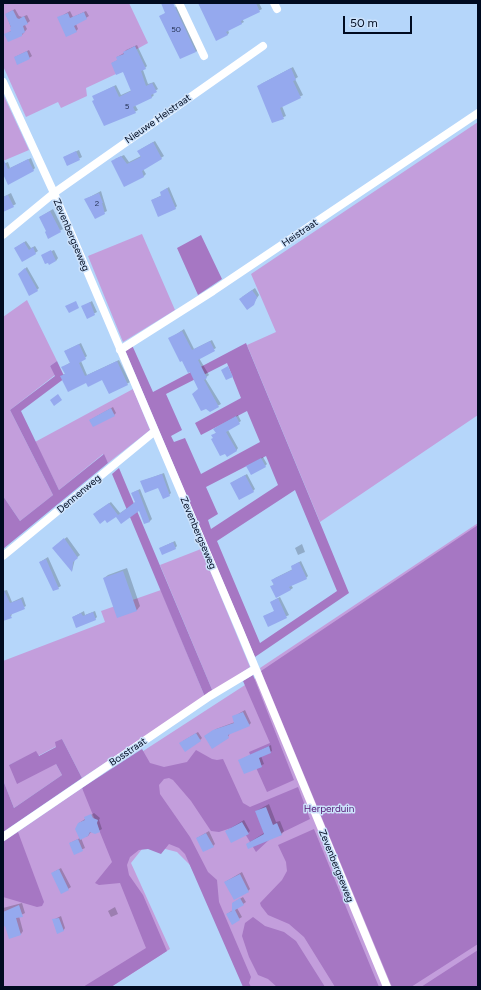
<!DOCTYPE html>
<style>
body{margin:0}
#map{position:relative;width:481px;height:990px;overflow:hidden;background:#b5d6fa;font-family:Figtree,sans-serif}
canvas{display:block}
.frame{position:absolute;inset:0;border:4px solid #000b20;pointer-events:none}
.scale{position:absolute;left:343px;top:16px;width:69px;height:18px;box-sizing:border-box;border:2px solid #000b20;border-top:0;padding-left:5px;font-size:12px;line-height:14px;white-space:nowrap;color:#000b20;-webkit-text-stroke:3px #cce2fb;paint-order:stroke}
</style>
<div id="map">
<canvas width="481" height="990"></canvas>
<div class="frame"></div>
<div class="scale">50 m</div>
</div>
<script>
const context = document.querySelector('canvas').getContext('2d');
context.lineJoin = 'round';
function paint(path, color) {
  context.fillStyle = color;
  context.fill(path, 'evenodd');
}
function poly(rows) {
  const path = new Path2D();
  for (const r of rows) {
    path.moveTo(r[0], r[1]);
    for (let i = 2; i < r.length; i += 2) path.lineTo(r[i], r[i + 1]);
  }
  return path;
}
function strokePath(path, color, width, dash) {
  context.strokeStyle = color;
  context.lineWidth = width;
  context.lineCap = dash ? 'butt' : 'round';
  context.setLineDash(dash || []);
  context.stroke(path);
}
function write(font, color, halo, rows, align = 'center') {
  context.font = font + ' Figtree,sans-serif';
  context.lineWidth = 3;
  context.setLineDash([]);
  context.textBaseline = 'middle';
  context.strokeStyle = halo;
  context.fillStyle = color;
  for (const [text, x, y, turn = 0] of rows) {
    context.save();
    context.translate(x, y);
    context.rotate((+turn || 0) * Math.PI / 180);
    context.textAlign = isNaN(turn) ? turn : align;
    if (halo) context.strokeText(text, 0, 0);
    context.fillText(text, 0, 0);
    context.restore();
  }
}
paint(poly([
 [3,3,129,3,148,43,128,54,131,67,86,88,87,96,61,108,58,102,26,117,3,66],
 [3,94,29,150,3,161],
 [478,122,478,415,320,522,247,345,276,332,251,274],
 [142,234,175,310,123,342,88,256],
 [27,300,57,361,50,366,55,375,10,410,53,495,20,521,3,496,3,317],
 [133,389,150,430,108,463,103,454,59,490,35,442],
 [478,523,478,987,243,987,246,979,190,865,177,852,146,844,131,863,170,949,111,987,3,987,3,842,82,788,83,790,262,674,260,668],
 [201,549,250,667,213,692,160,565],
 [161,590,205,697,82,778,62,739,57,746,38,756,36,752,9,765,56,764,62,775,14,808,3,780,3,661,105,622,101,611]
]), '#c39edc');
paint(poly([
 [201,235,222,279,198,295,177,248],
 [246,343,349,593,255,657,125,350,132,345,153,392],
 [227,363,241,398,195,423,201,435,247,411,260,442,201,474,185,438,174,442,171,436,182,430,166,394],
 [266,456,278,485,211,529,208,520,218,514,206,487],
 [295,490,337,591,260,643,217,541],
 [57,361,65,378,21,411,59,490,104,454,108,463,3,549,3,496,20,521,53,495,10,410,55,376,50,366],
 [119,468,213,692,205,697,112,474],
 [478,525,478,944,411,987,392,987,261,671],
 [253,675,294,780,267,792,249,752,270,743,243,681],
 [62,739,82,778,3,832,3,780,14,808,62,775,56,764,17,784,9,765,36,751,39,756,56,747,55,742],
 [142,749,150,763,164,767,187,762,196,750,212,759,217,760,223,759,243,803,250,807,298,787,310,819,271,838,256,852,244,832,231,828,219,832,211,831,191,801,173,780,169,778,164,779,159,785,160,794,190,837,208,872,217,880,219,902,251,977,249,983,251,987,243,987,185,854,179,848,169,844,161,854,148,849,139,850,130,857,127,865,129,875,143,895,167,951,111,987,83,987,146,948,120,883,99,885,95,883,112,862,82,788],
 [314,829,346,907,379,987,335,987,304,937,289,924,268,915,261,906,260,903,282,880,287,871,286,862,278,845],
 [18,832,44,902,42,906,37,907,3,897,3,842],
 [253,917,265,926,284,932,296,941,325,987,277,987,268,979,258,975,249,957,242,936,245,923],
 [478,950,478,987,421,987]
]), '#a677c3');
paint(poly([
 [199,3,259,3,262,9,242,19,244,22,228,30,229,33,227,35],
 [177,6,198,50,196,52,161,16],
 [15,9,19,16,22,17,27,15,30,21,25,25,27,29,22,35,5,35,12,30,6,14],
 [70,11,73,17,86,11,89,16,76,24,78,29,76,31,58,18],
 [137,45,147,66,143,70,148,84,154,82,158,89,152,93,154,95,152,97,135,105,138,110,127,116,95,100,94,96,116,85,121,95,132,90,123,71,112,63,118,60,117,57,124,53,126,50],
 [29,50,32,56,29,58,15,57],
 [293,67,298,77,295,79,303,95,282,106,286,116,272,122,261,84],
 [155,141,164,156,143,169,146,174,144,176,125,186,115,159,124,155,129,162,141,156,141,149],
 [79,150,82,157,67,165,64,157],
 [31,158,35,168,33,170,3,172,3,164,8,162,10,168],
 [169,187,177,206,175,208,152,200,162,195,161,192],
 [101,191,107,211,95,217,86,199],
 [11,193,16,204,3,211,3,197],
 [53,209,63,229,48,237,47,231,40,217],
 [26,241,31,248,35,246,38,251,23,261,15,248],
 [54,250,58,258,56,261,43,255],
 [27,267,39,288,37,290,21,272],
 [255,288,259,295,253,304,242,297],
 [92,301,97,312,87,317,82,307],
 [184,329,194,349,212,340,216,348,199,358,209,375,205,378,221,404,210,410,191,371,169,339],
 [81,343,87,356,81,361,87,375,119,360,130,382,110,393,102,379,87,382,61,376,66,373,63,367,71,362,65,351],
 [113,407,116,413,114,415,90,420],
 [238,415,241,421,228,430,238,448,236,451,214,438,212,436,217,432,215,429,217,427],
 [263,457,267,464,265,466,247,466],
 [164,473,171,493,169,495,158,486,142,481],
 [247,474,255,489,253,491,231,483],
 [140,489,152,519,150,521,145,523,139,510,121,523,116,516,96,512,111,502,120,513,136,502,132,493],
 [67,537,80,555,75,559,72,571,55,546],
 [175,541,177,546,175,548,160,548],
 [302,544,305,552,298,555,295,548],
 [48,557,61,586,54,590,40,562],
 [301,561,308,576,306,578,291,585,293,588,290,590,272,586,274,584,273,580,275,578,293,569,292,566],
 [127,568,140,606,137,610,118,617,104,578,108,575],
 [7,590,12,602,23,597,26,606,12,613,11,617,3,618,3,591],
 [280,597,289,615,268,625,264,616,275,611,271,602],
 [84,611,85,615,95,611,97,617,95,619,73,617],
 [245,710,251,723,249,725,230,733,228,737,207,735,216,729,235,722,233,717],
 [198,732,202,738,200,740,183,741],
 [271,745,272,751,261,756,264,764,245,773,240,760],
 [269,804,276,822,280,821,284,831,281,835,247,844,264,833,256,811],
 [94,813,100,818,99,820,102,829,95,833,91,832,88,836,81,838,85,848,74,853,70,843,80,838,79,823],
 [244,820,250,831,248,833,226,831],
 [209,831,215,844,213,846,197,838],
 [61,868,71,887,68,889,54,872],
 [242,872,250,889,248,891,225,882],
 [243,897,246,902,237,908,242,917,232,923,227,914,233,910,233,903],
 [22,903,25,913,19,916,23,931,21,934,6,925,3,926,3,908],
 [115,907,118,914,111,917,108,911],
 [61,916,65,928,63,931,53,920]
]), '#0003');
paint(poly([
 [161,3,173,3,196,52,180,59,159,16,165,13],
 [198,3,256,3,260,12,241,21,242,24,226,32,228,35,216,41],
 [13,10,17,18,19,19,24,16,28,24,23,26,25,32,22,34,22,36,8,42,4,34,11,31,10,28,11,27,5,14],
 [84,12,87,19,74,26,77,32,66,37,57,17,68,13,70,18],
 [135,46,146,69,141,71,146,86,152,83,157,92,151,95,152,98,133,107,136,113,104,126,92,101,94,100,92,96,114,86,119,97,131,91,123,72,116,75,111,63,117,60,116,57,124,54,123,52],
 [27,51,30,59,17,65,14,57],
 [291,68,296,80,293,81,301,98,280,108,284,119,272,123,257,86],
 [153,142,162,159,142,171,144,177,124,187,111,161,121,156,127,164,141,157,137,151],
 [76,151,80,160,67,166,63,157],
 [3,158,8,169,28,159,34,171,8,185,3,174],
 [167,188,176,209,158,217,151,200,161,196,160,192],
 [99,193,103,203,102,203,105,214,95,219,84,199],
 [8,195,14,207,3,212,3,197],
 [50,211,61,232,48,239,45,232,46,231,39,217],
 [24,242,29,250,33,247,36,254,22,262,14,248],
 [51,250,56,261,49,265,48,263,45,264,41,255],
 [25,268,38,291,29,296,18,274],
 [252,290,257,297,254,305,247,310,239,299],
 [76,301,79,308,69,313,65,306],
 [90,302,95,315,87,319,81,306],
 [182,331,192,350,210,341,215,351,198,360,207,378,204,380,219,407,210,412,206,409,201,411,192,394,198,389,190,372,188,373,182,361,180,362,168,338],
 [79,344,86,359,79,363,85,376,117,361,128,385,109,394,102,380,88,387,86,383,68,392,60,376,65,374,61,367,70,363,64,351],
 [228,366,233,377,226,380,221,370],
 [58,394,62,400,54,406,50,400],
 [111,408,115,416,93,427,89,420],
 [236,416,240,424,226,432,237,451,227,457,225,454,220,456,211,439,213,438,211,435,216,433,213,429],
 [261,458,266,467,251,475,246,466],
 [162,474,170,496,163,499,158,488,145,493,140,481],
 [245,475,254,492,239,500,230,483],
 [138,490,150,522,144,524,139,511,121,524,116,517,107,523,105,520,100,524,93,514,109,503,118,515,135,502,131,493],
 [64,538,78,558,73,562,72,572,52,548],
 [173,542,176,549,162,555,159,548],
 [46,559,59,589,53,591,39,562],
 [299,562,307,579,289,587,291,590,276,598,270,586,274,585,271,580,292,570,291,566],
 [123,571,137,611,117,618,103,578],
 [3,588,10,603,21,599,25,609,10,615,12,618,3,621],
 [278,598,287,618,268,627,263,616,274,611,270,602],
 [93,612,96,620,76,628,72,617,81,613,83,616],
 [243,712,250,726,228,735,229,738,212,749,204,736,213,730,234,723,232,716],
 [196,733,201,741,185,752,179,743],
 [269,746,271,753,259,758,262,767,244,774,238,760],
 [266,807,273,825,277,823,282,835,248,849,246,844,264,834,255,811],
 [91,814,93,818,98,820,97,823,100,832,95,834,90,832,88,836,80,840,75,829,78,823,85,820,84,817],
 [242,822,249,834,231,843,225,831],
 [206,833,214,847,203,852,196,838],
 [78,839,83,851,74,855,69,843],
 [59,869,69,890,61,894,51,873],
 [240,874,249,892,234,900,224,882],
 [240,898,244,905,235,910,240,920,232,925,226,914,232,911,232,903],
 [19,905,23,917,16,918,21,935,9,939,5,926,3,927,3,912],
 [59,918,64,931,57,934,52,919]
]), '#95a9ee');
strokePath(poly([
 [179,3,204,56],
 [274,3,277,9],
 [3,82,54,193,240,631,387,987],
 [3,235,54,193,263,46],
 [120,350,213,291,478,113],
 [3,556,155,431],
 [3,837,210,696,255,669]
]), '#fff', 8);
write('8px', '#253254', null, [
 ["50",176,30],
 ["5",127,107],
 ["2",97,204]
]);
write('10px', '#000b20', '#cce2fb', [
 ["Nieuwe Heistraat",158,119,-35],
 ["Heistraat",300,233,-34],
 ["Zevenbergseweg",71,235,67],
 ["Dennenweg",79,494,-40],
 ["Zevenbergseweg",198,533,67],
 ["Bosstraat",128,752,-34],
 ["Zevenbergseweg",336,866,68]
]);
write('10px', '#531572', '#cce2fb', [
 ["Herperduin",329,809]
]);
</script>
